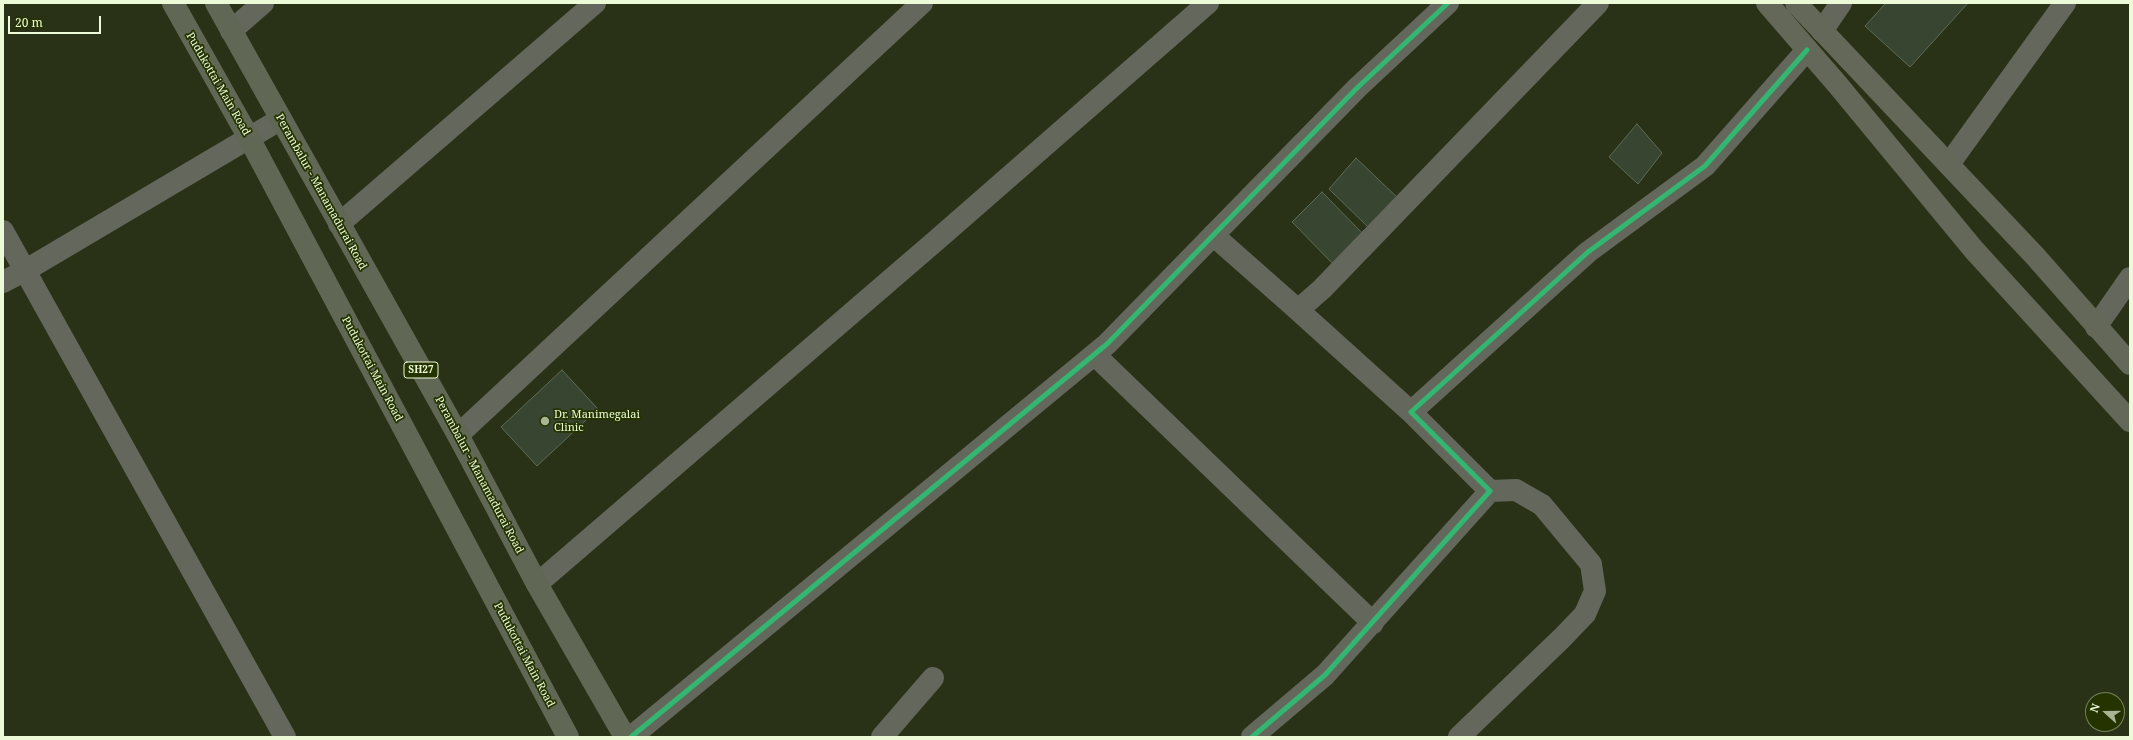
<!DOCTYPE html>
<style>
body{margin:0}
#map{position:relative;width:2133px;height:740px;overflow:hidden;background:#293116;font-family:"Noto Serif",serif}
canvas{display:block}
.frame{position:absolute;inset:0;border:4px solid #ecfad8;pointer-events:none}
.north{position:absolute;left:2085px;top:692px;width:40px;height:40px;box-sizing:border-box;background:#243300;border:1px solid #748356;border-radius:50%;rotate:291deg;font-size:11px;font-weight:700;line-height:16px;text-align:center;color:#ecfad8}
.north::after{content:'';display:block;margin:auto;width:14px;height:18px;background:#a8b494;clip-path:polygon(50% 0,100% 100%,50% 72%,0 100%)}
.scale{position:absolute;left:8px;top:16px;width:93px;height:18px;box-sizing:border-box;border:2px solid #ecfad8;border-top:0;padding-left:5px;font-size:12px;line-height:14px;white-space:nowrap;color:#ecfad8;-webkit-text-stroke:3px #243300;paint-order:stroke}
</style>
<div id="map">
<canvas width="2133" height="740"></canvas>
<div class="frame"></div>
<div class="north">N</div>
<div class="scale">20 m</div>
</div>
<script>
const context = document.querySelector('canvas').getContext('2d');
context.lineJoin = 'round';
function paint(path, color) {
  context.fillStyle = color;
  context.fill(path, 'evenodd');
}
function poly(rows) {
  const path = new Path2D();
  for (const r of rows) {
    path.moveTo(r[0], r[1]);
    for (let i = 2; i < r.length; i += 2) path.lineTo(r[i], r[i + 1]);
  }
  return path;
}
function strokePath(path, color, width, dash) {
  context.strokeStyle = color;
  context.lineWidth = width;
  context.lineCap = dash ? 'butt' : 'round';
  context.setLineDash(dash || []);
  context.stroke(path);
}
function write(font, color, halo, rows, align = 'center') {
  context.font = font + ' "Noto Serif",serif';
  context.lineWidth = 3.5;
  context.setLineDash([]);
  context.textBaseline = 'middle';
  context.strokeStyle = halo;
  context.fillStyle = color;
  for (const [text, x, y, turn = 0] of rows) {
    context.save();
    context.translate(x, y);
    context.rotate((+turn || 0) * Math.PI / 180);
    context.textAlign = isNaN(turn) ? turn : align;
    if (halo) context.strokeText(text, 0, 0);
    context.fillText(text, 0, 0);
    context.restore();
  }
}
const building = poly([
 [1886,3,1968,3,1910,67,1865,26,1886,3],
 [1637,124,1662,153,1638,184,1609,157,1637,124],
 [1356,158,1401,201,1371,230,1329,189,1356,158],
 [1322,192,1366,237,1336,267,1292,222,1322,192],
 [562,370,598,409,537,466,501,427,562,370]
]);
paint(building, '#384631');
strokePath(building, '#5e6c56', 1);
strokePath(poly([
 [231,31,263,3],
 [1822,31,1841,3],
 [1949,164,2065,3],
 [339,224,595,3],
 [3,231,285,737],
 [1213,235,1298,310,1322,289,1598,3],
 [3,282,26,270,281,119],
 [1298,310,1411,412],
 [2096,327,2130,278],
 [1095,355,1373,623],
 [458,435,922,3],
 [537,584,939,238,1208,3],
 [631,737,1107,344,1357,88,1448,3],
 [882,737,933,678],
 [1252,737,1325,675,1490,491,1411,412,1588,252,1705,166,1807,50],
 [1459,737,1562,638,1585,614,1595,591,1591,564,1542,505,1516,490,1490,491]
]), '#63675c', 22);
strokePath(poly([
 [1767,3,1837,84,1974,250,2130,421],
 [1796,3,2035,256,2130,364]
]), '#636858', 22);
strokePath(poly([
 [173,3,249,138,568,737],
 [216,3,458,435,537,584,625,737]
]), '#606754', 22);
strokePath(poly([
 [631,737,1107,344,1357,88,1448,3],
 [1252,737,1325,675,1490,491,1411,412,1588,252,1705,166,1807,50]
]), '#33b770', 5);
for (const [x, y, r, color] of [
 [545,421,5,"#a8b494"]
]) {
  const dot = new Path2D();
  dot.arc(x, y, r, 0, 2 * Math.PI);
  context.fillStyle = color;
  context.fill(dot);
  strokePath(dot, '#243300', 1.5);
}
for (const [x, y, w] of [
 [421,370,34]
]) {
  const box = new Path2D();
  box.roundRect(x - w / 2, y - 8, w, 16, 3);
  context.fillStyle = '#243300';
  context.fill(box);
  strokePath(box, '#ecfad8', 1);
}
write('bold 10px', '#ecfad8', null, [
 ["SH27",421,370]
]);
write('11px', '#ecfad8', '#243300', [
 ["Pudukottai Main Road",218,84,60],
 ["Perambalur - Manamadurai Road",321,192,61],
 ["Pudukottai Main Road",372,369,62],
 ["Perambalur - Manamadurai Road",479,475,62],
 ["Pudukottai Main Road",524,655,62]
]);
write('11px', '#ecfad8', '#243300', [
 ["Dr. Manimegalai",554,415],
 ["Clinic",554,428]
], 'left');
</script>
